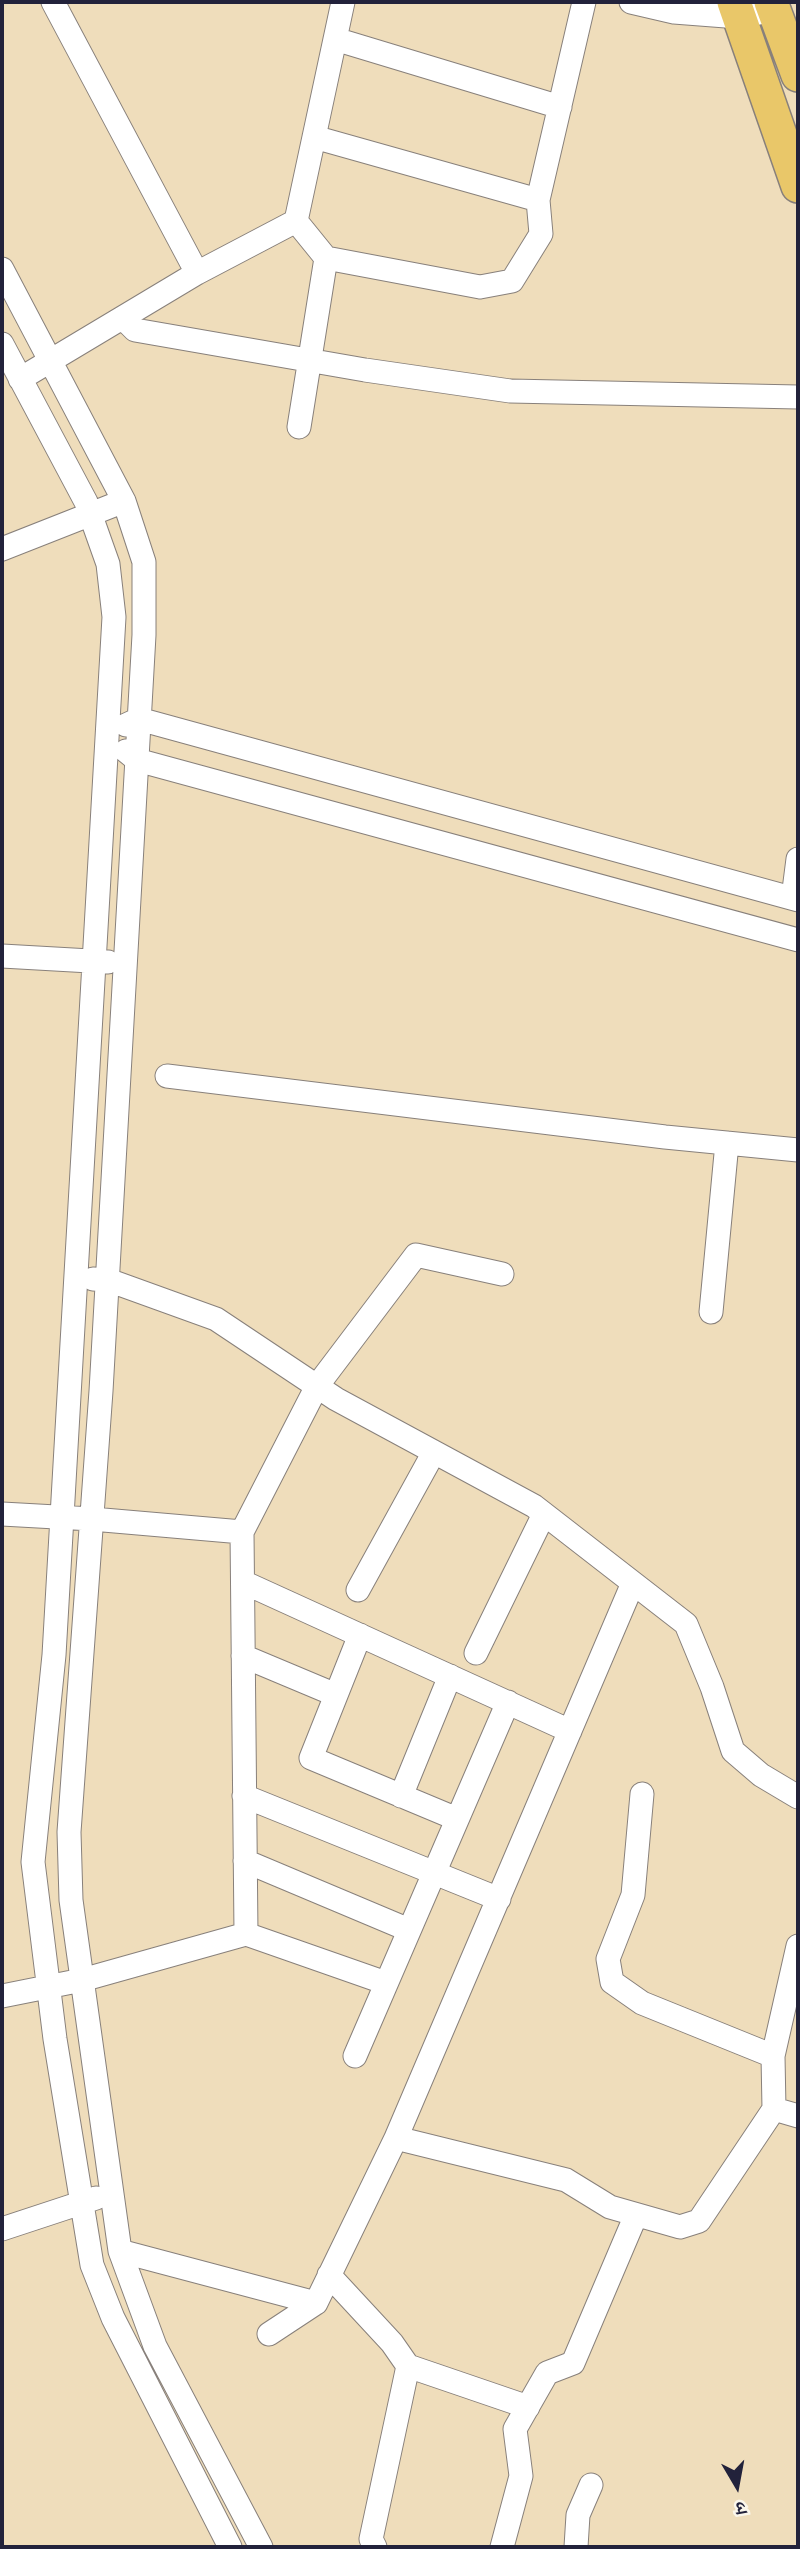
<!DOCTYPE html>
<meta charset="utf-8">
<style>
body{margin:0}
#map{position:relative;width:800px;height:2549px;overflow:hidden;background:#efddbb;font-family:Vollkorn,"Noto Serif Devanagari",serif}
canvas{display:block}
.frame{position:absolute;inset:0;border:4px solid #22223b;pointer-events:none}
.north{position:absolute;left:702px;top:2451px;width:70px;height:70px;-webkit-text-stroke:5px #fbf7ec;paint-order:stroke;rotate:170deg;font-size:19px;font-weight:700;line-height:28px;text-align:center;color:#22223b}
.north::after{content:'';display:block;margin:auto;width:24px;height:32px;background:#22223b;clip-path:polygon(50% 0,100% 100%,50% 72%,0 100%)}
</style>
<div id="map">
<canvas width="800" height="2549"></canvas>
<div class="frame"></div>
<div class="north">उ</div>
</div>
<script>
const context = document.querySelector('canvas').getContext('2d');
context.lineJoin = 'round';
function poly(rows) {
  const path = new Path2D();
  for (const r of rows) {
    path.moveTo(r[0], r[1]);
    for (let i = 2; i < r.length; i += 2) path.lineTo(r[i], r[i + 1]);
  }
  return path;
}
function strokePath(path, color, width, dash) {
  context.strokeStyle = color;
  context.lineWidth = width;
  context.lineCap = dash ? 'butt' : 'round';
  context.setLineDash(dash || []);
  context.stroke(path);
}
const minor = poly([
 [53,2,197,273],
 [631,2,674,12,739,17,774,10],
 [335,39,560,107],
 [314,137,538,200],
 [296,221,326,258,299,427],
 [326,258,480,287,512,281,541,234,538,200,584,2],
 [2,269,124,501,144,562,144,635,101,1391,69,1832,71,1900,120,2251,155,2346,261,2547],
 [123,318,135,330,365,370,510,391,798,397],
 [2,344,86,502,108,564,114,617,54,1655,33,1862,55,2039,92,2265,113,2318,230,2547],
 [20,379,197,273,296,221,343,2],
 [2,549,124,501],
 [126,725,139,719,798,900],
 [126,751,137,760,798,940],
 [793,898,798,859],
 [2,956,108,962],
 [167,1076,665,1137,798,1150],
 [93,1279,108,1280,216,1319,336,1399,534,1506,686,1624,712,1687,733,1751,761,1775,798,1797],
 [711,1312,727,1143],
 [2,1514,92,1519,242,1532],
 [243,1582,570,1731],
 [358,1590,434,1452],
 [360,1635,311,1758,457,1819],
 [476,1653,544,1514],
 [243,1656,336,1695],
 [642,1794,633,1895,608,1959,612,1982,642,2003,773,2056],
 [244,1796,499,1899],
 [401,1796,450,1676],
 [245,1861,409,1930],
 [246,1934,242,1532,317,1386,416,1255,502,1274],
 [2,1996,82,1980,246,1934,386,1983],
 [355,2056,508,1702],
 [774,2109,773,2056,798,1946],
 [396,2138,566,2180,610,2207,680,2227,699,2221,774,2109,798,2116],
 [2,2229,96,2198],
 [120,2251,316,2303],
 [329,2275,392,2343,408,2366,528,2407],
 [269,2334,316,2303,396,2138,633,1583],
 [375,2547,371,2539,408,2366],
 [502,2547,521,2476,515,2429,547,2373,573,2363,636,2215],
 [576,2547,578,2515,591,2485]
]);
const highway = poly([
 [734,2,798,186],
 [771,2,798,75]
]);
strokePath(minor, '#88807b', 25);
strokePath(highway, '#88807b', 36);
strokePath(minor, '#fff', 23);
strokePath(highway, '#e9c769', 33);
</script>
